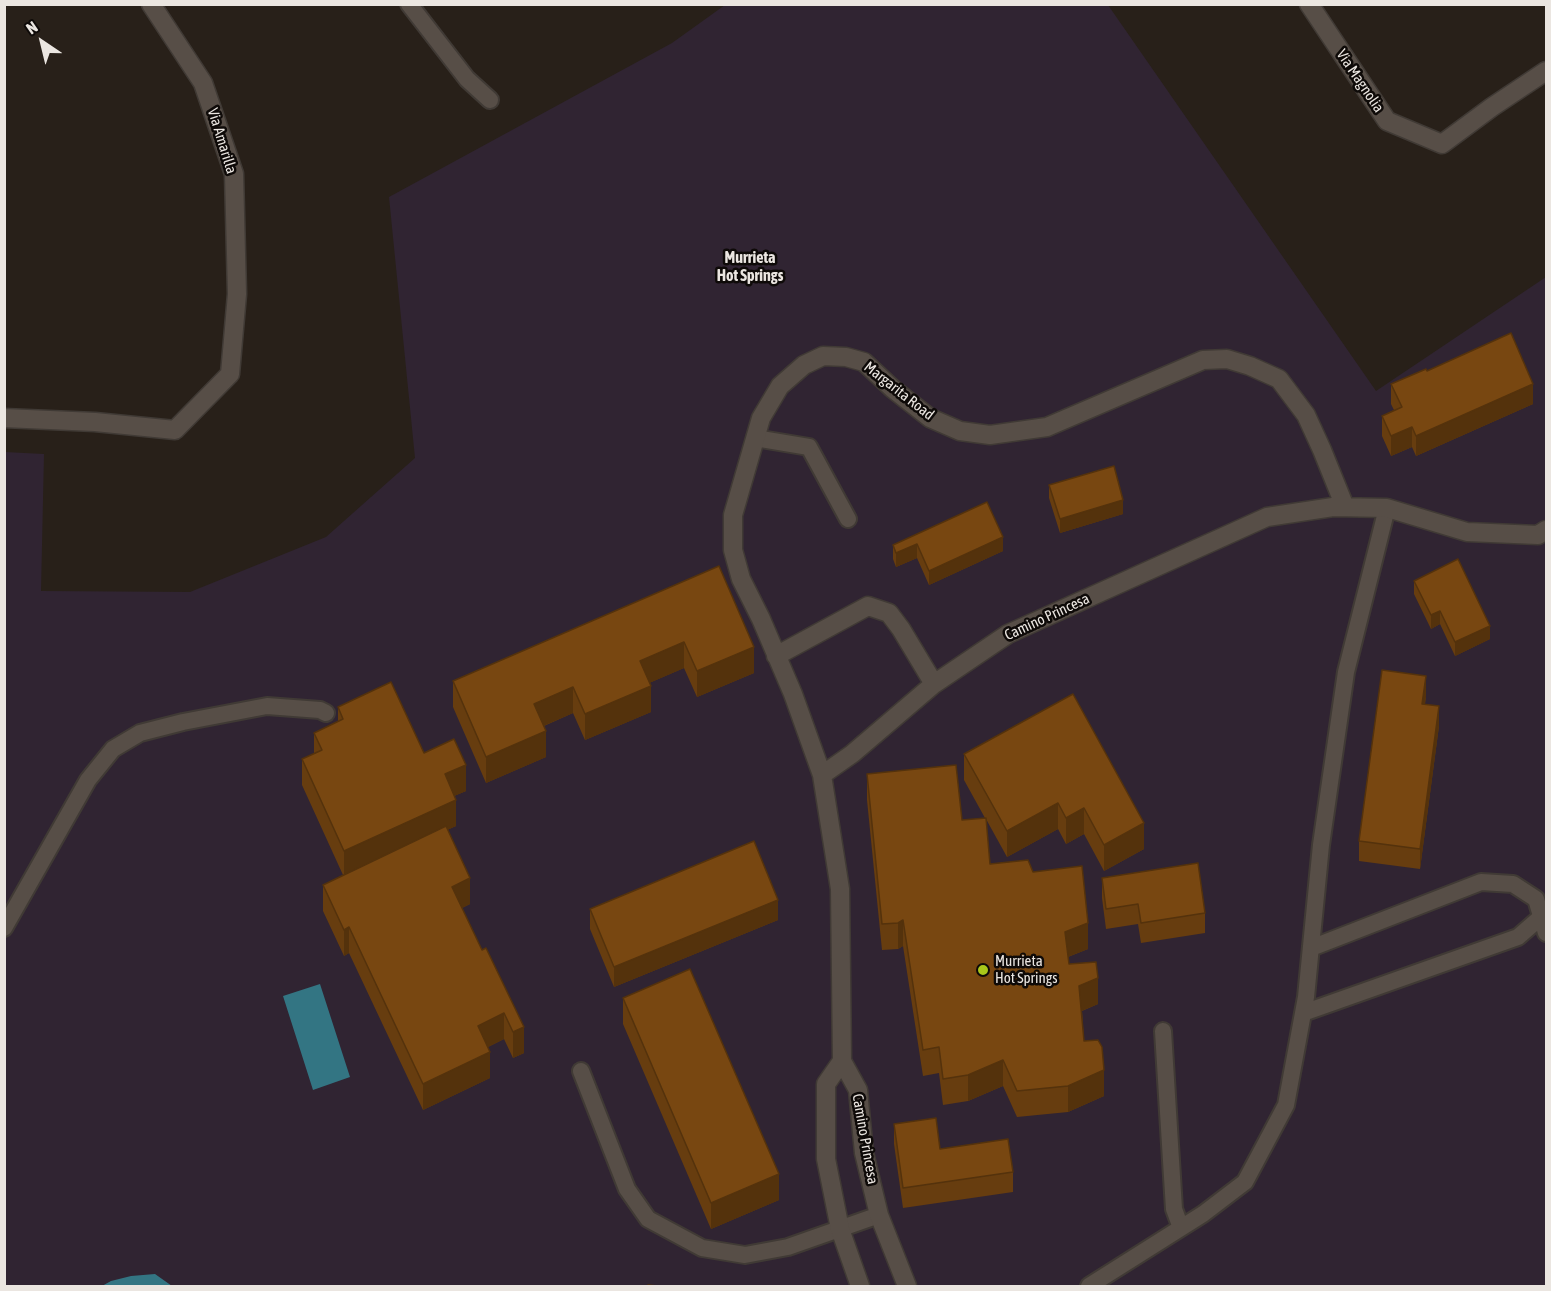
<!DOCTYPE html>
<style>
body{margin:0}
#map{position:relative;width:1551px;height:1291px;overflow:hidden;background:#282019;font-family:"Asap Condensed",sans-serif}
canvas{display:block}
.frame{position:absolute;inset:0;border:6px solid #ebe6e1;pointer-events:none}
.north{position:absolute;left:12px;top:12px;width:60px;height:60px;-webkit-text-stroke:4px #0e0a08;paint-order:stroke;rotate:325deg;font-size:16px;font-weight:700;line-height:24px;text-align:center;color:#ebe6e1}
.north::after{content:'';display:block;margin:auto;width:21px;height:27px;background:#ebe6e1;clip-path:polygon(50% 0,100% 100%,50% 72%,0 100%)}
</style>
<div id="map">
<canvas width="1551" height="1291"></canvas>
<div class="frame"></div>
<div class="north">N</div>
</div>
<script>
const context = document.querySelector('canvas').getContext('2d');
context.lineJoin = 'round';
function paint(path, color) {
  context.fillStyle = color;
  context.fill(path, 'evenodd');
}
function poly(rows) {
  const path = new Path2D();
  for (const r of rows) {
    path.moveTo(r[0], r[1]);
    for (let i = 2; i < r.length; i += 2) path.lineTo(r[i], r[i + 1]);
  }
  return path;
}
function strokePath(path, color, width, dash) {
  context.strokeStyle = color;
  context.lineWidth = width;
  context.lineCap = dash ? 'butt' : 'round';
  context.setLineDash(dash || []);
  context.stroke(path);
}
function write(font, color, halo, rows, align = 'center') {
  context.font = font + ' "Asap Condensed",sans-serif';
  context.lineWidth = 5;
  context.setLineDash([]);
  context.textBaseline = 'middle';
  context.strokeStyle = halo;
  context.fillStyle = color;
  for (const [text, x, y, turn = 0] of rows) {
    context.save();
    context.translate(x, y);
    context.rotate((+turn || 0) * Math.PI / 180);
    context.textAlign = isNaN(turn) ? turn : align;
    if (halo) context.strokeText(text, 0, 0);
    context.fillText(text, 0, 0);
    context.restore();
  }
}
paint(poly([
 [725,5,1108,5,1376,391,1546,277,1546,1286,5,1286,5,452,44,454,41,591,190,592,326,537,415,458,389,197,672,43]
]), '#302432');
paint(poly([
 [320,984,350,1077,313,1090,283,996],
 [155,1274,172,1286,102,1286,111,1281,131,1276]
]), '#337583');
const lane = poly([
 [409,4,467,79,490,100],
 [755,438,809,447,848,519],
 [4,928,88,780,113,749,140,733,183,722,267,706,320,710,326,713],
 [1311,948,1481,882,1513,884,1536,899,1546,933],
 [1303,1013,1518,937,1541,917],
 [1163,1031,1174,1209,1181,1228],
 [581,1071,627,1189,648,1219,702,1248,745,1255,788,1247,879,1215],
 [1089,1286,1203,1214,1245,1182,1286,1105,1306,997,1321,845,1346,672,1387,508]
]);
const street = poly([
 [1309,4,1387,121,1442,144,1492,107,1546,71],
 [4,418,95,422,175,430,230,374,237,294,234,174,203,83,151,4],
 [776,656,868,606,889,613,901,629,934,684],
 [822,775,793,694,761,619,741,579,733,550,733,515,761,418,780,386,804,365,823,356,846,357,864,362,893,389,930,418,960,431,990,435,1047,427,1203,360,1227,359,1250,366,1279,379,1306,415,1322,450,1345,507],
 [842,1061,826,1084,826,1159,840,1229,860,1286],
 [907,1286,879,1215,864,1153,858,1090,842,1061,840,889,822,775,852,754,934,684,1008,634,1267,517,1333,507,1387,508,1467,532,1538,535,1546,530]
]);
strokePath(lane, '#403a35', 20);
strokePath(street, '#403a35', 21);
strokePath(lane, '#574e47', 16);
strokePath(street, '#574e47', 18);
paint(poly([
 [1427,371,1533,404,1416,456,1412,447,1391,456,1382,436,1382,416,1394,410,1391,404,1391,384],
 [1049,485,1123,514,1060,533,1049,498],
 [987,502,1003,551,929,585,917,558,896,567,893,559,893,545],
 [719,566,754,673,697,697,684,668,649,683,651,712,585,740,573,713,544,726,546,757,486,783,453,707,453,681],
 [1414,581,1490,639,1455,656,1440,624,1431,629,1414,594],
 [1073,694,1144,849,1104,871,1084,834,1066,844,1058,829,1007,857,986,819,990,864,1033,872,1088,949,1068,957,1069,964,1098,1004,1082,1011,1084,1041,1104,1096,1068,1112,1017,1117,1003,1086,968,1101,943,1105,939,1073,923,1076,903,946,898,949,882,950,867,800,867,774,962,820,985,818,964,780,964,754],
 [1426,696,1425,704,1439,726,1420,869,1359,861,1359,841],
 [338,707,424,753,466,791,454,796,456,826,447,830,470,904,462,908,524,1053,513,1058,504,1039,488,1047,490,1078,423,1110,349,953,344,956,323,911,323,885,343,875,302,785,302,759,314,754,314,733,338,722],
 [1102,878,1205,913,1205,933,1141,943,1138,924,1106,929,1102,898],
 [590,909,778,920,614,987,590,929],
 [623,998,779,1200,711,1229,623,1024],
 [894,1124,940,1149,1013,1172,1013,1192,903,1208,894,1144]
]), '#673d0f');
paint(poly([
 [1533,384,1533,404,1416,456,1416,436],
 [1412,427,1412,447,1391,456,1391,436],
 [1123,500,1123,514,1060,533,1060,519],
 [1003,537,1003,551,929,585,929,571],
 [917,544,917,558,896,567,896,553],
 [1440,611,1440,624,1431,629,1431,615],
 [1490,626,1490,639,1455,656,1455,642],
 [684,642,684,668,640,687,640,661],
 [754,647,754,673,697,697,697,671],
 [1426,676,1426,696,1422,724,1422,704],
 [651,686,651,712,585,740,585,714],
 [573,687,573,713,534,730,534,704],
 [1439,706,1439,726,1420,869,1420,849],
 [546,731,546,757,486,783,486,757],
 [466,765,466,791,445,800,445,774],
 [456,800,456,826,344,877,344,851],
 [1058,803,1058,829,1007,857,1007,831],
 [1084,808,1084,834,1066,844,1066,818],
 [1144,823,1144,849,1104,871,1104,845],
 [470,878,470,904,452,913,452,887],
 [778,900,778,920,614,987,614,967],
 [903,920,903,946,898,949,898,923],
 [1088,923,1088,949,1065,958,1065,932],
 [349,927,349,953,344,956,344,930],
 [1098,978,1098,1004,1079,1012,1079,986],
 [504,1013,504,1039,478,1052,478,1026],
 [524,1027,524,1053,513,1058,513,1032],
 [490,1052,490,1078,423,1110,423,1084],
 [1003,1060,1003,1086,968,1101,968,1075],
 [1104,1070,1104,1096,1068,1112,1068,1086],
 [779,1174,779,1200,711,1229,711,1203]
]), '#54320c');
const building = poly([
 [1511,333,1533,384,1416,436,1412,427,1391,436,1382,416,1402,407,1391,384,1426,369,1427,371,1511,333],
 [1114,466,1123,500,1060,519,1049,485,1114,466],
 [987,502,1003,537,929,571,917,544,896,553,893,545,987,502],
 [1458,559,1490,626,1455,642,1440,611,1431,615,1414,581,1458,559],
 [719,566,754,647,697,671,684,642,640,661,651,686,585,714,573,687,534,704,546,731,486,757,453,681,719,566],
 [1382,670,1426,676,1422,704,1439,706,1420,849,1359,841,1382,670],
 [391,682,424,753,454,739,466,765,445,774,456,800,344,851,302,759,322,750,314,733,343,719,338,707,391,682],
 [1073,694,1144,823,1104,845,1084,808,1066,818,1058,803,1007,831,964,754,1073,694],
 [956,765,962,820,986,818,990,864,1028,860,1033,872,1082,866,1088,923,1065,932,1069,964,1096,962,1098,978,1079,986,1084,1041,1098,1040,1102,1047,1104,1070,1068,1086,1017,1091,1003,1060,968,1075,943,1079,939,1047,923,1050,903,920,898,923,882,924,867,774,956,765],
 [446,826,470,878,452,887,482,950,486,948,524,1027,513,1032,504,1013,478,1026,490,1052,423,1084,349,927,344,930,323,885,446,826],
 [754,841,778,900,614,967,590,909,754,841],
 [1198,863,1205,913,1141,923,1138,904,1106,909,1102,878,1198,863],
 [690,969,779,1174,711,1203,623,998,690,969],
 [936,1118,940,1149,1008,1139,1013,1172,903,1188,894,1124,936,1118],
 [648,1285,667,1287,648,1287,648,1285]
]);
paint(building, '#784711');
strokePath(building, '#54320c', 1.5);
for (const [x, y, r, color] of [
 [983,970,6,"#a9c71a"]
]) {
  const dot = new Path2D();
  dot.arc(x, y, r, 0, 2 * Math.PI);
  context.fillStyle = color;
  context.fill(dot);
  strokePath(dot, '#0e0a08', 2);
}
write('15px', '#ebe6e1', '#0e0a08', [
 ["Via Magnolia",1360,81,56],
 ["Via Amarilla",222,141,73],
 ["Margarita Road",899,391,38],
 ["Camino Princesa",1047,617,-25],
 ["Camino Princesa",865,1139,80]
]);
write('15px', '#ebe6e1', '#0e0a08', [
 ["Murrieta",995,961],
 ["Hot Springs",995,978]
], 'left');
write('bold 16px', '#ebe6e1', '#0e0a08', [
 ["Murrieta",750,258],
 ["Hot Springs",750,276]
]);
</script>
